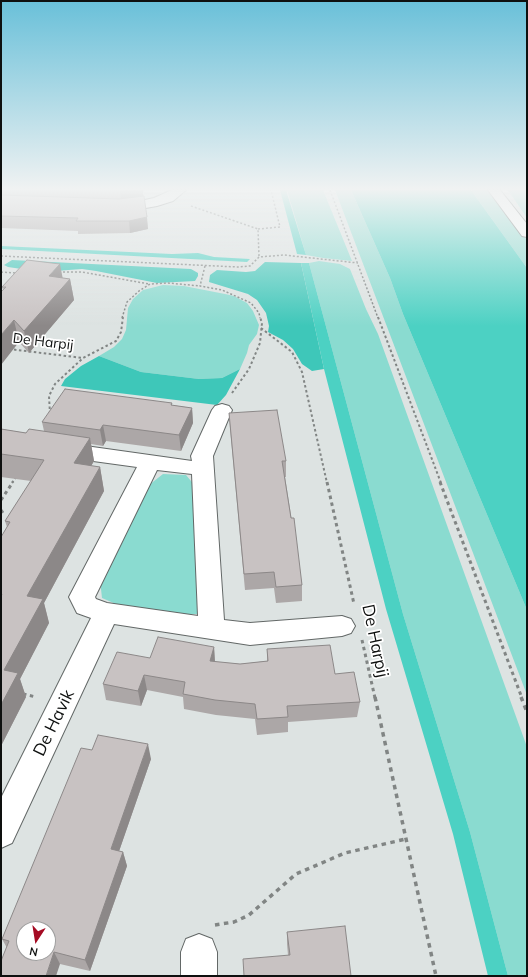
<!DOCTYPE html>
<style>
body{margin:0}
#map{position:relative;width:528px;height:977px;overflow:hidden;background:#dde3e2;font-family:Mulish,sans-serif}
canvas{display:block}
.frame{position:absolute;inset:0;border:2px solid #0e100f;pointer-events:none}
.north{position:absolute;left:16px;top:921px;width:40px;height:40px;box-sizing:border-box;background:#fff;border:1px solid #9f9f9f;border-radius:50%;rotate:192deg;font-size:11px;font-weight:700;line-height:16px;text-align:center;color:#0e100f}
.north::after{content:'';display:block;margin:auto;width:14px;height:18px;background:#a50b23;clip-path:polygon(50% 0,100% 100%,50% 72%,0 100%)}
</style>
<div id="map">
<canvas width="528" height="977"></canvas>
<div class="frame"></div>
<div class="north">N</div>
</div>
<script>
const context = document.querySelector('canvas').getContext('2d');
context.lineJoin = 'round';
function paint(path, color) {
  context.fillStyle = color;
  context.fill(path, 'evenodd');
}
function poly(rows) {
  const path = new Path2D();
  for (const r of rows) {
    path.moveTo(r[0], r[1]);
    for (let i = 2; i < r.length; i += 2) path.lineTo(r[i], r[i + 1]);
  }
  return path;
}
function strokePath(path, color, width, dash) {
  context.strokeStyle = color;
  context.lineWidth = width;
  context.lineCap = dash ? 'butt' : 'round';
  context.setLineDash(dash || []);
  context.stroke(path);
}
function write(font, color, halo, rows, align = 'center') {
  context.font = font + ' Mulish,sans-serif';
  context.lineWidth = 3.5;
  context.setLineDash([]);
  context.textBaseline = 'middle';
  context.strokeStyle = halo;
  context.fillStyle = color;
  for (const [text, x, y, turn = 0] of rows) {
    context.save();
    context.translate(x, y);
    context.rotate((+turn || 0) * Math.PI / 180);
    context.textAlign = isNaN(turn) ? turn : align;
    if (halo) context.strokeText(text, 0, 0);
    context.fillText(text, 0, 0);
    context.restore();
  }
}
paint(poly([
 [287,190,323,190,352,261,323,258,306,255],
 [335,190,351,190,390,278,403,314,527,610,527,695],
 [471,190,489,190,527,240,527,268],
 [507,190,527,190,527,218,510,193],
 [319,261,340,264,350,269,366,309,378,334,527,747,527,976,508,976,470,832,403,614,309,263],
 [163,285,184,286,225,294,234,296,247,303,253,311,259,325,257,334,249,345,247,353,240,369,222,378,199,379,141,372,99,356,114,347,122,339,126,330,128,308,133,299,143,290],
 [163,474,186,475,196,487,198,614,172,614,116,604,102,598,100,580,144,489]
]), '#8adbd0');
paint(poly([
 [12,260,191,269,198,273,198,276,195,281,157,283,96,271,82,269,42,272,8,267,4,265],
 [265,262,301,263,324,369,312,371,302,364,293,349,283,340,268,332,269,326,266,313,257,300,248,294,209,282,210,275,217,270,246,272,255,271],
 [99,356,141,372,199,379,222,378,240,369,226,395,217,405,61,386,65,379,81,366]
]), '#3ec7b9');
paint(poly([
 [280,190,286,190,306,255,297,254],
 [351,190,471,190,527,268,527,610,403,314,390,278],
 [1,246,172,254,198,253,214,257,250,259,247,262,1,249],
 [301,263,309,263,403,614,470,832,508,976,488,976,453,834,386,609,324,369]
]), '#4cd1c3');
const minor = poly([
 [172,190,186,190,173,201,157,206,140,209,115,210,110,209,108,206,110,203,115,202,140,201,154,198,172,190],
 [488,190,500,190,527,224,527,237,522,236,488,190],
 [222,404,229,406,232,410,213,456,224,620,250,623,342,616,351,619,355,626,351,633,342,636,250,645,114,624,12,843,1,848,1,798,91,618,77,613,69,597,137,467,64,457,57,455,54,450,57,445,64,443,192,461,191,456,212,410,215,406,222,404],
 [157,470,192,474,198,616,107,603,96,599,95,597,157,470],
 [199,934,212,939,217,952,217,976,181,976,181,952,186,939,199,934]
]);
strokePath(minor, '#636867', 2);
strokePath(poly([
 [330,190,378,318],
 [191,206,258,229,259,257],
 [258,229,280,227,271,190],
 [1,256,238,267,250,266,259,257,284,255,358,263],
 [205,266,200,286,222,290,251,303,259,313,260,318],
 [1,272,16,273],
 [59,272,82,272,149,284],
 [122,318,127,302,139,291,150,284,168,283,200,286]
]), '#818584', 1.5, [2, 2]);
strokePath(poly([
 [378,317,441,483],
 [261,328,292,352,302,372,327,483],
 [9,349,83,358],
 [232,393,249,369,260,343,262,323,260,317],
 [50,414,49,396,55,384,83,358,116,341,121,332,123,317],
 [12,483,16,477]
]), '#818584', 2, [2.5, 2.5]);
strokePath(poly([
 [327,482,354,604],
 [440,482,522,698],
 [1,500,13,482],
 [1,510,3,513,1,516],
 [362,640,375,698],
 [23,694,36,697]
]), '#818584', 3, [3.5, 3.5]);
strokePath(poly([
 [375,697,436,976],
 [521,697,527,712],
 [215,925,234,922,249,915,296,874,345,853,406,839]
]), '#818584', 3.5, [4.5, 4.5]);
paint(minor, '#fff');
paint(poly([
 [1,190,143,190,148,229,130,233,78,234,78,231,1,228],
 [63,278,70,279,74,300,29,353,19,342,2,287],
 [172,403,172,405,192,408,193,423,181,451,106,441,103,446,91,444,94,461,91,466,100,467,104,491,44,603,49,623,20,679,26,697,1,746,1,537,7,527,5,521,31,481,1,477,1,429,26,433,44,431,42,422],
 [229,413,286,461,286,477,285,477,302,585,302,601,276,603,274,588,245,590,230,428],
 [214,647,215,662,240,664,267,661,267,649,335,674,360,702,357,717,288,722,288,732,257,735,255,719,216,715,184,709,183,697,147,690,141,706,106,700,103,684,150,658],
 [92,750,151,759,119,851,123,852,127,866,90,971,60,964,7,948,2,939],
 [287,932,351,976,288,955,287,944]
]), '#aca7a7');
paint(poly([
 [120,190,143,190,143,198,121,200],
 [147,217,148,229,130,233,129,221],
 [60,264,64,285,70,279,74,300,29,353,24,331,49,276],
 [14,320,19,342,1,365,1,335],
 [192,408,193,423,181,451,179,435],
 [103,425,106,441,103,446,100,430],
 [90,438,94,461,79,487,74,463],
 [100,467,104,491,44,603,49,623,20,679,26,697,1,746,1,705,4,670,27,596],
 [214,647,215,663,210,661],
 [144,675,147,690,141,706,138,691],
 [148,744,151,759,115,863,111,849],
 [123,852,127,866,90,971,85,960],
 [54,952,60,964,56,976,46,976]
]), '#8c8888');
const building = poly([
 [1,195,119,199,144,196,147,217,129,221,76,221,78,218,1,216,1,195],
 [27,260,60,264,49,276,70,279,24,331,14,320,1,335,1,292,6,287,2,287,27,260],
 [65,389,172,403,171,405,192,408,179,435,103,425,100,430,42,422,65,389],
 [277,410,286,461,282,461,291,518,294,518,302,585,276,587,274,572,244,574,229,413,277,410],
 [1,429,26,433,29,429,90,438,74,463,100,467,27,596,43,599,4,670,18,673,1,705,1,596,2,594,1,594,1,537,10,522,5,521,44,460,1,454,1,429],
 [158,637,214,647,210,661,240,664,268,661,267,649,330,645,335,674,354,672,360,702,287,706,288,717,257,719,255,704,215,700,183,694,185,682,144,675,138,691,103,684,117,652,150,658,158,637],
 [98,735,148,744,111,849,123,852,85,960,54,952,46,976,1,976,1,961,9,941,2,939,81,748,92,750,98,735],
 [24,929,48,929,48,953,24,953,24,929],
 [345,926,351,976,244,976,243,959,290,955,287,932,345,926]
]);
paint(building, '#c8c2c2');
strokePath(building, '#8c8888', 1);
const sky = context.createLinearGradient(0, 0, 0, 326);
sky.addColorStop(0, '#69c0d9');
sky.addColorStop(0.58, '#f0f2f2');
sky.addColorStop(1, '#f0f2f200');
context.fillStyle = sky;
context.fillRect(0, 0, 528, 326);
write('14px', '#0e100f', '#fff', [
 ["De Harpij",43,342,7]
]);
write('17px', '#0e100f', '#fff', [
 ["De Harpij",375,641,78],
 ["De Havik",54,723,-64]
]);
</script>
